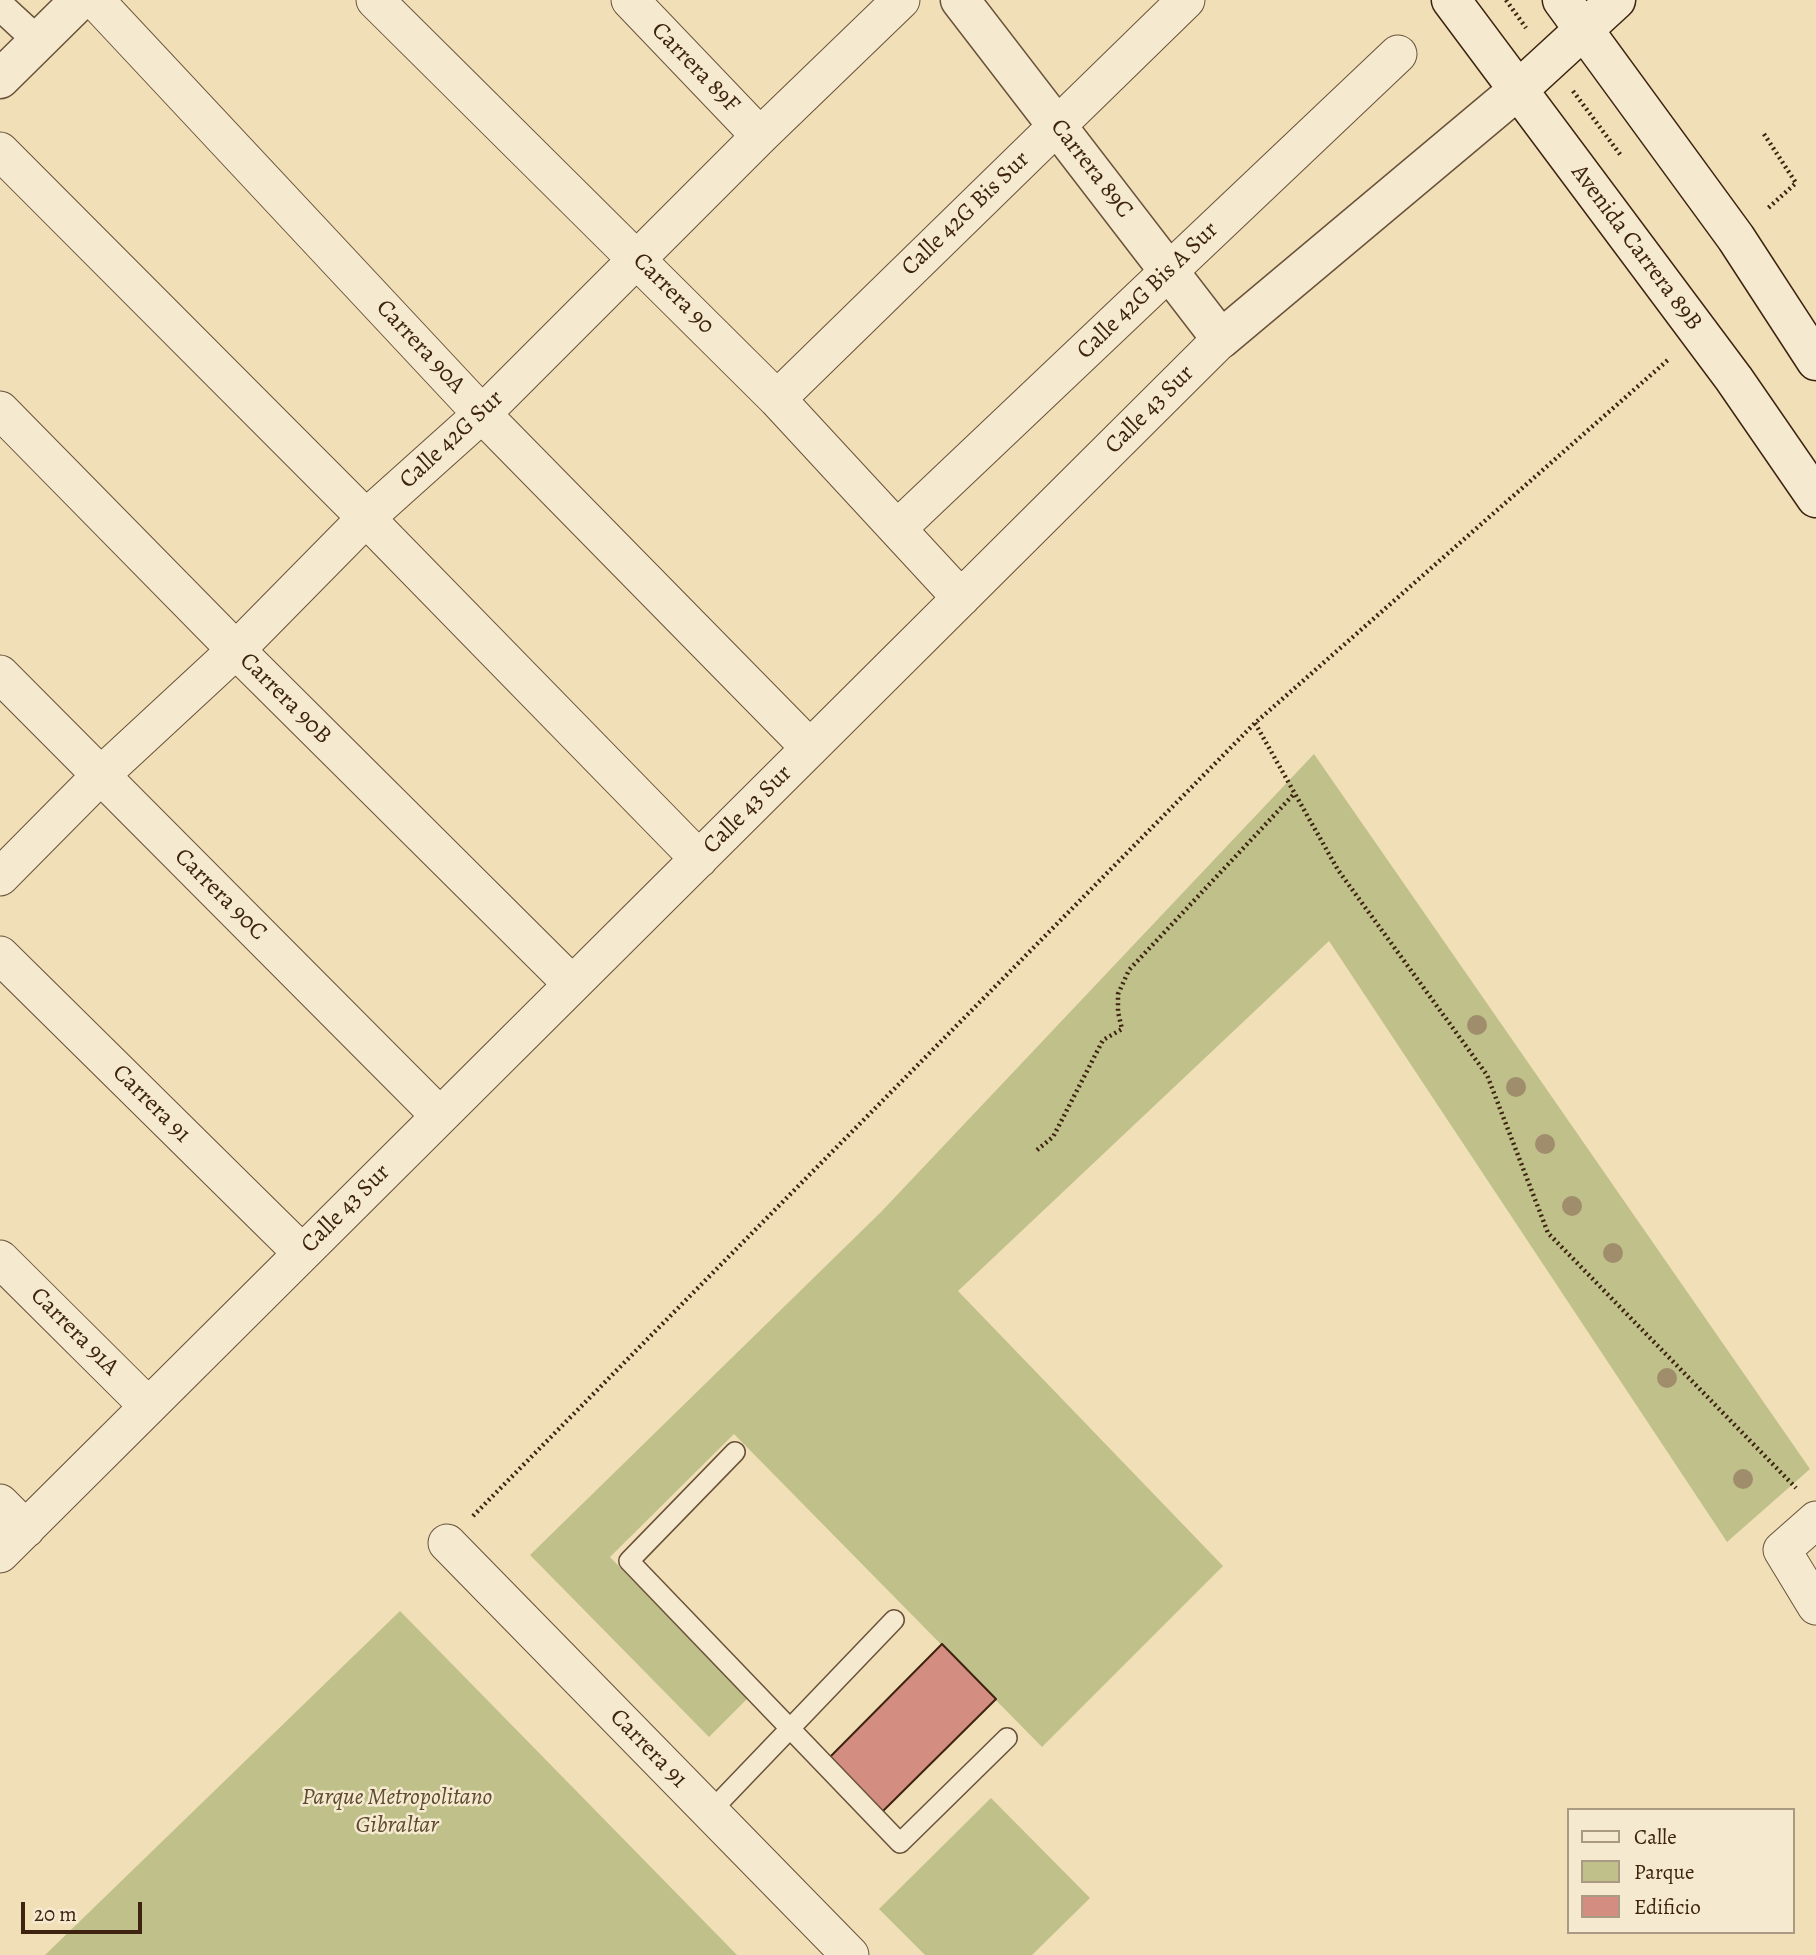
<!DOCTYPE html>
<style>
body{margin:0}
#map{position:relative;width:1816px;height:1955px;overflow:hidden;background:#f0dfb7;font-family:Alegreya,serif}
canvas{display:block}
.legend{position:absolute;left:1567px;top:1808px;width:228px;height:126px;box-sizing:border-box;background:#f5ead0;border:2px solid #ab9a83;margin:0;padding:9px 12px;list-style:none;font-size:21px;color:#3d2310}
.legend li{display:flex;align-items:center;gap:14px;height:35px}
.legend b{width:35px;border:2px solid #ab9a83}
.scale{position:absolute;left:21px;top:1902px;width:121px;height:32px;box-sizing:border-box;border:4px solid #3d2310;border-top:0;padding-left:9px;font-size:21px;line-height:24px;white-space:nowrap;color:#3d2310;-webkit-text-stroke:5px #f5ead0;paint-order:stroke}
</style>
<div id="map">
<canvas width="1816" height="1955"></canvas>
<ul class="legend">
<li><b style="height:9px;background:#f5ead0"></b>Calle</li>
<li><b style="height:19px;background:#c0c08a"></b>Parque</li>
<li><b style="height:19px;background:#d38e81"></b>Edificio</li>
</ul>
<div class="scale">20 m</div>
</div>
<script>
const context = document.querySelector('canvas').getContext('2d');
context.lineJoin = 'round';
function paint(path, color) {
  context.fillStyle = color;
  context.fill(path, 'evenodd');
}
function poly(rows) {
  const path = new Path2D();
  for (const r of rows) {
    path.moveTo(r[0], r[1]);
    for (let i = 2; i < r.length; i += 2) path.lineTo(r[i], r[i + 1]);
  }
  return path;
}
function strokePath(path, color, width, dash) {
  context.strokeStyle = color;
  context.lineWidth = width;
  context.lineCap = dash ? 'butt' : 'round';
  context.setLineDash(dash || []);
  context.stroke(path);
}
function write(font, color, halo, rows, align = 'center') {
  context.font = font + ' Alegreya,serif';
  context.lineWidth = 5;
  context.setLineDash([]);
  context.textBaseline = 'middle';
  context.strokeStyle = halo;
  context.fillStyle = color;
  for (const [text, x, y, turn = 0] of rows) {
    context.save();
    context.translate(x, y);
    context.rotate((+turn || 0) * Math.PI / 180);
    context.textAlign = isNaN(turn) ? turn : align;
    if (halo) context.strokeText(text, 0, 0);
    context.fillText(text, 0, 0);
    context.restore();
  }
}
paint(poly([
 [1314,754,1810,1469,1727,1542,1329,941,958,1291,1223,1566,1042,1747,734,1434,610,1557,748,1698,709,1737,530,1555,881,1212],
 [400,1611,737,1955,45,1955],
 [991,1798,1090,1898,1032,1955,925,1955,879,1909]
]), '#c0c08a');
const building = poly([
 [942,1644,996,1699,882,1812,829,1758,942,1644]
]);
paint(building, '#d38e81');
strokePath(building, '#3d2310', 2);
const service = poly([
 [735,1452,629,1561,900,1843,1007,1738],
 [710,1812,894,1620]
]);
const pedestrian = poly([
 [0,6,38,41]
]);
const minor = poly([
 [95,0,482,414,810,748],
 [375,0,777,399,961,598],
 [630,0,760,136],
 [0,151,366,518,699,859],
 [777,399,1186,0],
 [0,410,236,650,572,984],
 [898,528,1398,54],
 [0,674,440,1116],
 [0,877,101,775,236,650,366,518,482,414,760,136,901,0],
 [0,955,302,1253],
 [0,1259,148,1406],
 [0,1503,26,1529],
 [1816,1520,1782,1550,1816,1606],
 [447,1543,850,1955],
 [0,1554,1221,339]
]);
const tertiary = poly([
 [960,0,1221,339,1518,90],
 [0,79,80,0]
]);
const secondary = poly([
 [1451,0,1734,379,1816,498],
 [1562,0,1736,238,1816,361],
 [1518,90,1616,0]
]);
strokePath(service, '#6a523a', 22);
strokePath(pedestrian, '#6a523a', 31);
strokePath(minor, '#6a523a', 39);
strokePath(tertiary, '#6a523a', 41);
strokePath(secondary, '#3d2310', 41);
strokePath(poly([
 [1506,0,1526,28],
 [1573,91,1622,157],
 [1764,134,1796,183,1766,210],
 [1255,723,1338,870,1487,1075,1548,1233,1796,1488],
 [1037,1150,1053,1137,1103,1040,1122,1029,1118,1012,1118,994,1129,970,1294,794],
 [473,1516,1255,723,1669,359]
]), '#3d2310', 4.5, [2, 3.5]);
strokePath(service, '#f5ead0', 19);
strokePath(pedestrian, '#f5ead0', 28);
strokePath(minor, '#f5ead0', 37);
strokePath(tertiary, '#f5ead0', 38);
strokePath(secondary, '#f5ead0', 38);
context.fillStyle = '#a08d6c';
for (const [x, y] of [
 [1477,1025],
 [1516,1087],
 [1545,1144],
 [1572,1206],
 [1613,1253],
 [1667,1378],
 [1743,1479]
]) {
  context.beginPath();
  context.arc(x, y, 10, 0, 2 * Math.PI);
  context.fill();
}
write('24px', '#3d2310', '#f5ead0', [
 ["Carrera 89F",695,68,46],
 ["Carrera 89C",1091,169,52],
 ["Calle 42G Bis Sur",966,214,-44],
 ["Avenida Carrera 89B",1636,248,53],
 ["Calle 42G Bis A Sur",1148,291,-44],
 ["Carrera 90",673,294,45],
 ["Carrera 90A",420,347,47],
 ["Calle 43 Sur",1150,410,-45],
 ["Calle 42G Sur",452,440,-43],
 ["Carrera 90B",285,699,45],
 ["Calle 43 Sur",748,810,-45],
 ["Carrera 90C",220,895,45],
 ["Carrera 91",151,1104,45],
 ["Calle 43 Sur",346,1209,-45],
 ["Carrera 91A",74,1332,45],
 ["Carrera 91",648,1749,46]
]);
write('italic 24px', '#5e4a2e', '#f5ead0', [
 ["Parque Metropolitano",397,1798],
 ["Gibraltar",397,1826]
]);
</script>
